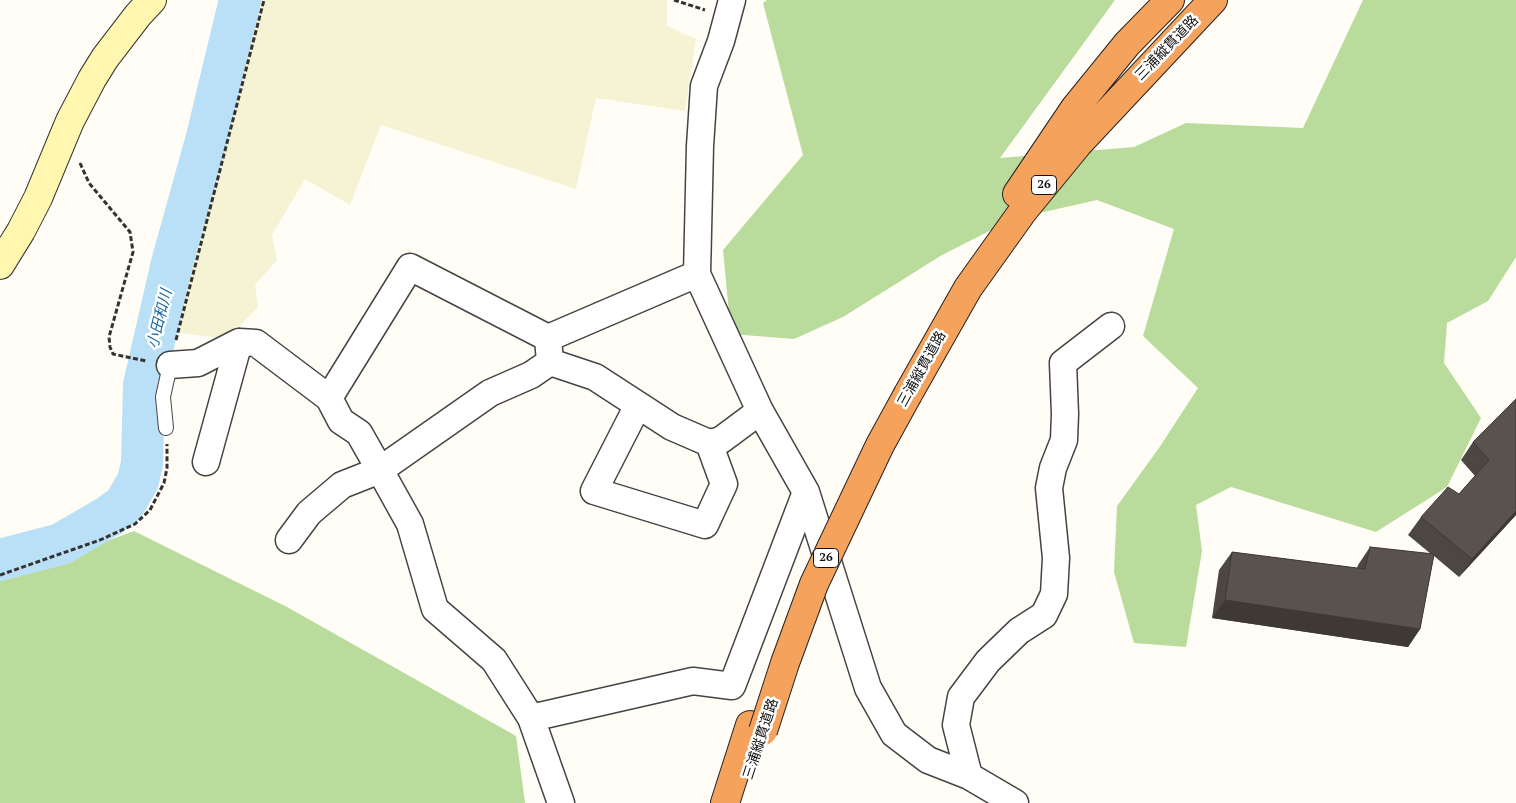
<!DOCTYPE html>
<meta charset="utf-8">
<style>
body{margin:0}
canvas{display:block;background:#fffdf5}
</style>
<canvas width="1516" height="803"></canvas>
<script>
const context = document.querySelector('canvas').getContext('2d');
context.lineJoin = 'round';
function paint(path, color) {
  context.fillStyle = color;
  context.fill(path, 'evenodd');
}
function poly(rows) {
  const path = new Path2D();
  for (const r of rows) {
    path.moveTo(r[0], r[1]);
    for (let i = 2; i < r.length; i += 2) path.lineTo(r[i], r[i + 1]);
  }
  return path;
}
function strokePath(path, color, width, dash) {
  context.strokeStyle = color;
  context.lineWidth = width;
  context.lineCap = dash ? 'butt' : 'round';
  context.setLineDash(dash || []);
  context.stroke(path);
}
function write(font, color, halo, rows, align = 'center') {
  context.font = font + ' "PT Serif","Noto Sans JP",serif';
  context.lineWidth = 5;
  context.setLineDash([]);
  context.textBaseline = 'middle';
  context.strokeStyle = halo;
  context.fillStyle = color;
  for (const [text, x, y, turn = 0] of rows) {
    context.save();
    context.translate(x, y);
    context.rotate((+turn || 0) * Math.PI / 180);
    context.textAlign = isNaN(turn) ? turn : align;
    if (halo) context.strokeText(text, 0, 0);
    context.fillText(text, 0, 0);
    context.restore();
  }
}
paint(poly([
 [257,0,667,0,667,26,696,39,685,111,596,98,576,189,381,125,350,205,305,179,272,235,277,260,255,285,258,307,227,339,175,332]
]), '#f6f3d4');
paint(poly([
 [767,0,1115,0,1000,158,1134,147,1186,123,1303,128,1363,0,1516,0,1516,257,1488,301,1447,323,1444,363,1481,418,1447,487,1376,532,1231,487,1196,505,1202,551,1186,647,1134,643,1114,572,1117,506,1159,448,1198,388,1143,336,1174,229,1097,200,1013,219,942,255,843,317,794,339,731,334,723,250,803,155,763,3],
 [134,531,287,607,516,736,525,803,0,803,0,581]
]), '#b9dc9c');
strokePath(poly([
 [0,560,61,544,109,516,124,505,138,481,142,463,144,385,172,263,207,137,240,0]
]), '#b9e0f7', 42);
const lane = poly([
 [166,428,163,397,170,365]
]);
const street = poly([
 [732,0,721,41,704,86,700,146,697,274,760,411,806,492,868,688,894,734,928,760,969,776,1015,803],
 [550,362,595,377,672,427,709,443,721,440,760,411],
 [170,365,198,363,239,342,256,343,329,398,341,421,359,433,380,470,342,485,309,513,289,540],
 [329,398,410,267,548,338],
 [638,405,594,491,705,525,724,484,709,443],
 [206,462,239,342],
 [531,718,693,681,732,686,806,492],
 [969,776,956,725,961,697,988,661,1019,631,1044,615,1054,594,1056,558,1049,488,1053,468,1064,440,1065,414,1063,363,1111,326],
 [561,803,531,718,494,660,435,609,410,524,380,470,490,393,531,375,550,362,548,338,697,274]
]);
const secondary = poly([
 [0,265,21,231,38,198,70,121,92,79,105,58,138,15,152,0]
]);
const highway = poly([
 [1017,194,1075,108,1127,44,1170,0],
 [908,394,968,288,1023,211,1078,144,1213,0],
 [725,803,750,725]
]);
strokePath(lane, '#444', 16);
strokePath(street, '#444', 29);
strokePath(secondary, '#333', 30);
strokePath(highway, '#222', 30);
strokePath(poly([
 [674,0,705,10],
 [80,163,89,183,130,232,133,252,109,337,110,347,113,354,146,361],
 [176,340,264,0],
 [0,575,100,540,135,524,150,510,164,483,167,468,167,444]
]), '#333', 3, [5, 2.5]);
strokePath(lane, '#fff', 14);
strokePath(street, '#fff', 26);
strokePath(secondary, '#fff6b0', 28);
strokePath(highway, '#f5a25d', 28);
const highwayBridge = poly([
 [763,731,785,663,814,584,880,445,908,394]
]);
strokePath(highwayBridge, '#222', 30, []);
strokePath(highwayBridge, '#f5a25d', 28);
paint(poly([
 [1516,399,1516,515,1459,577,1434,556,1420,629,1408,647,1212,618,1219,570,1232,552,1357,568,1358,565,1370,547,1431,554,1408,535,1421,517,1459,494,1475,476,1461,460,1473,442]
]), '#4d4742');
paint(poly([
 [1516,511,1516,515,1459,577,1472,559],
 [1225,600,1420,629,1408,647,1212,618]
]), '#3f3936');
const building = poly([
 [1516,399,1516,511,1472,559,1421,517,1448,487,1459,494,1489,460,1473,442,1516,399],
 [1370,547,1434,554,1420,629,1225,600,1232,552,1365,569,1370,547]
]);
paint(building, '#5a524d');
strokePath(building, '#3f3936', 1);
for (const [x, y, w] of [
 [1044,185,25],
 [826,558,25]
]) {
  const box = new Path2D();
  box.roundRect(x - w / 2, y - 9.5, w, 19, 4);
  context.fillStyle = '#fff';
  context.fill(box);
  strokePath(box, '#111', 1);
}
write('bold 12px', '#111', null, [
 ["26",1044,185],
 ["26",826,558]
]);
write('14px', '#111', '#fff', [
 ["三浦縦貫道路",1167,48,-46],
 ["三浦縦貫道路",922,369,-61],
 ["三浦縦貫道路",761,739,-72]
]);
write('italic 15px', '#1768a6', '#fff', [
 ["小田和川",160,319,-76]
]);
</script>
